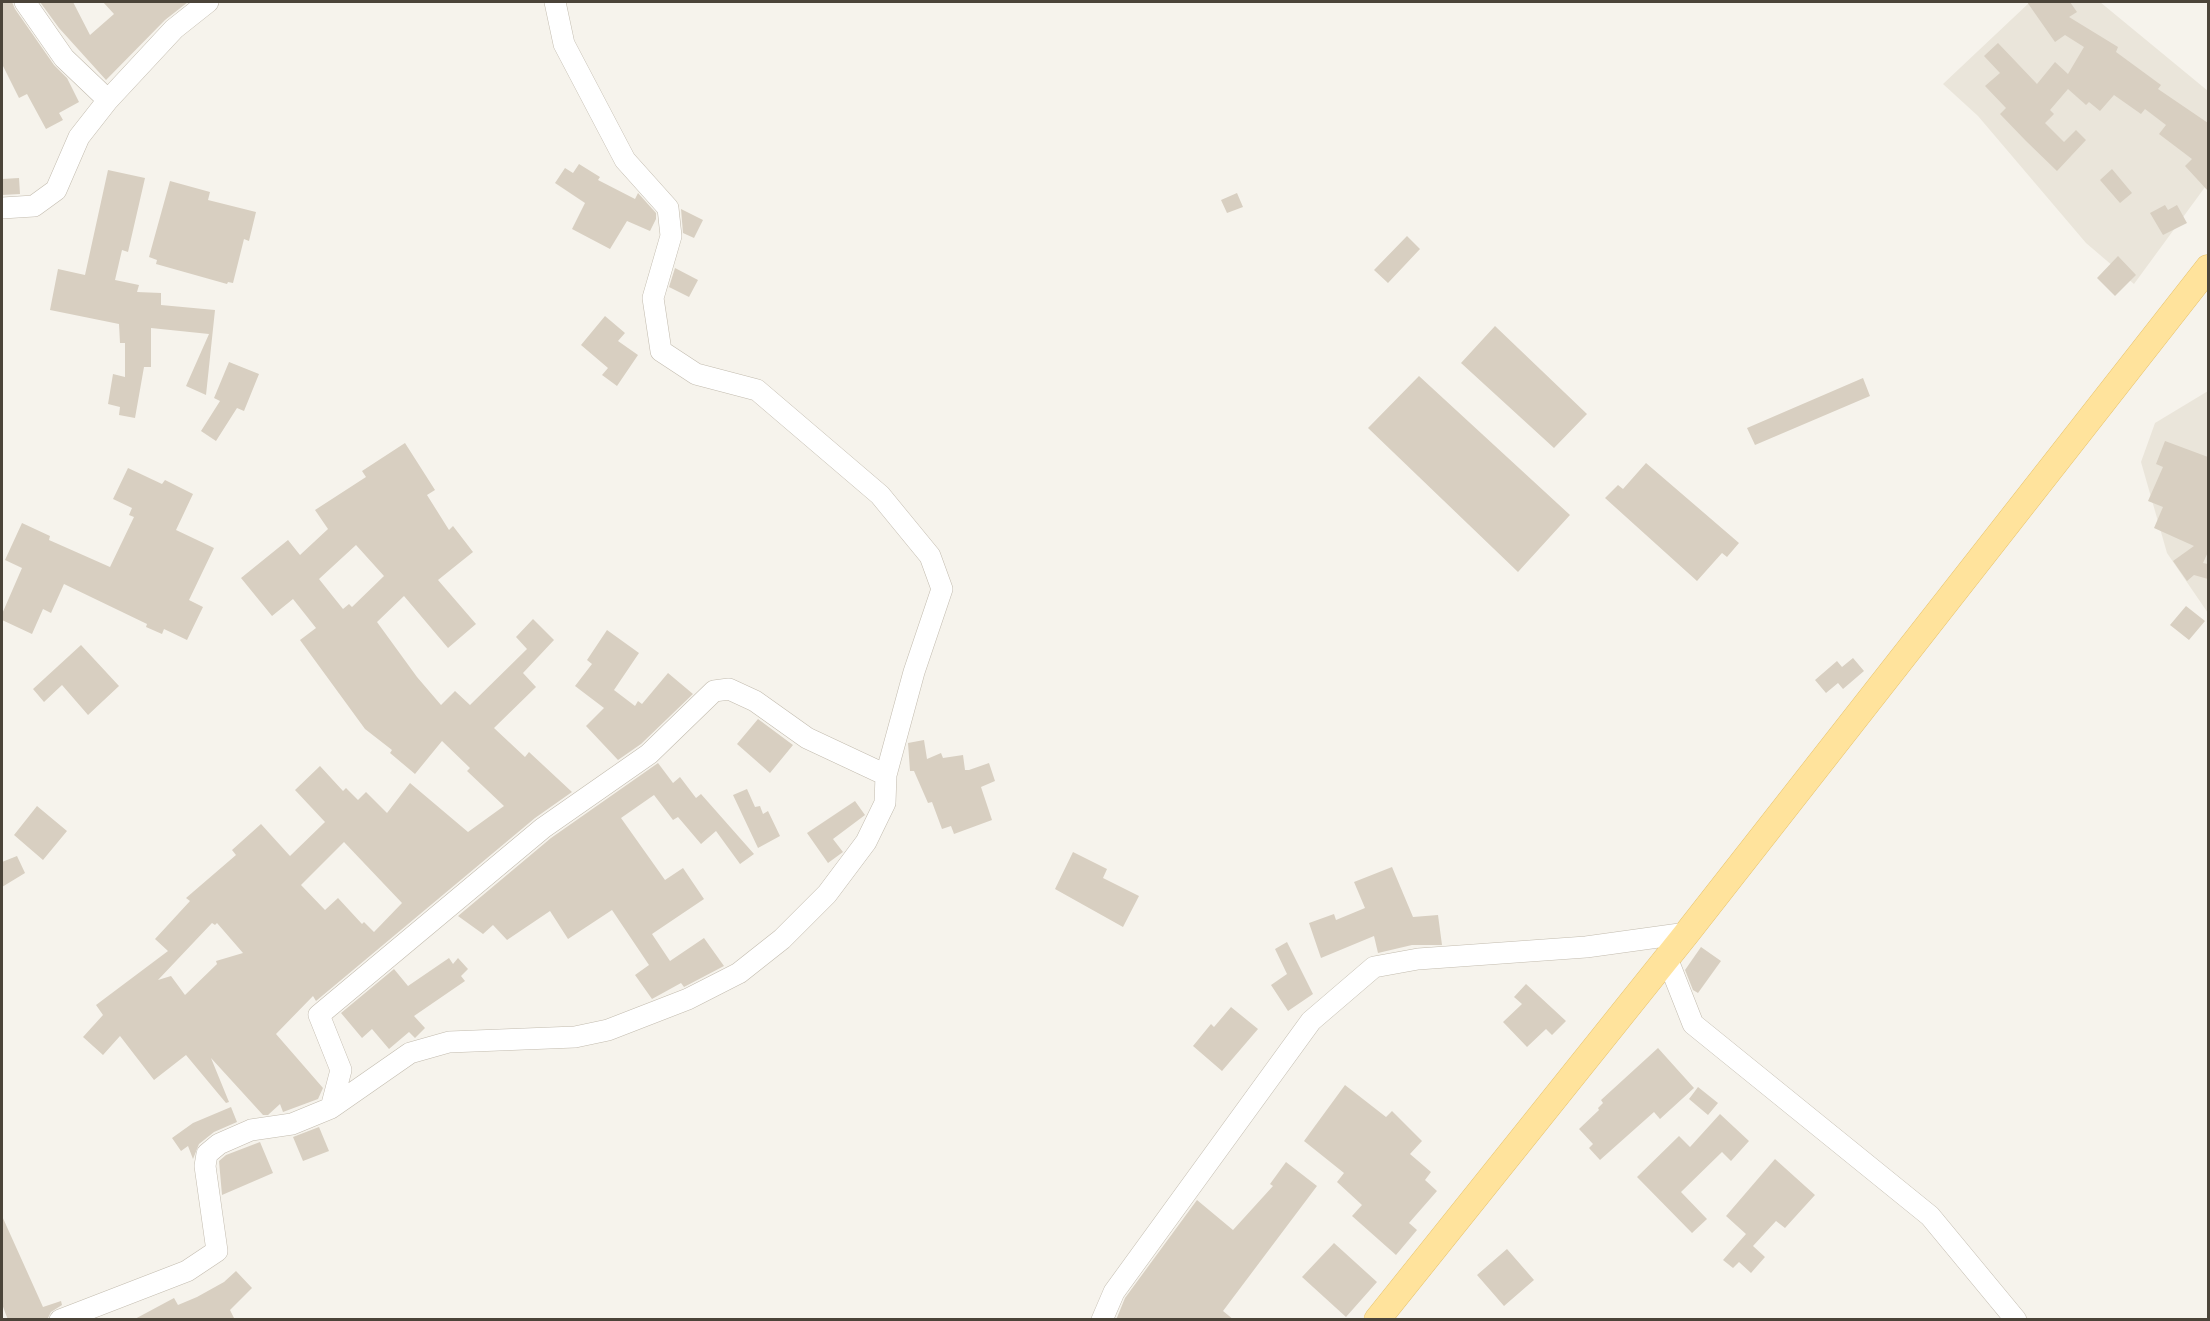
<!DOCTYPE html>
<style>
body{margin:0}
#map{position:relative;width:2210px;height:1321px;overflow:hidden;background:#f6f3ec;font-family:"Noto Sans",sans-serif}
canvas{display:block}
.frame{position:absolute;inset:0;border:3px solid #4b4439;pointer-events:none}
</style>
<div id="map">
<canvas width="2210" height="1321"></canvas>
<div class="frame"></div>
</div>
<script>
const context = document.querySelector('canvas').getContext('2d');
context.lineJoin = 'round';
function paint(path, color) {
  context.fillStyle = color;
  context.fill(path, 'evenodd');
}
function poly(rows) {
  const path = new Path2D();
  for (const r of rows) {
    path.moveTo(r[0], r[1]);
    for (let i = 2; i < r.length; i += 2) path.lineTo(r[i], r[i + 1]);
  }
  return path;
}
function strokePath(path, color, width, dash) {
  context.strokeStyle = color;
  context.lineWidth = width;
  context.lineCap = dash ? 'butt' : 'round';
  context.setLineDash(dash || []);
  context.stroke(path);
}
paint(poly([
 [2030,2,2100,2,2208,91,2208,183,2134,284,2086,243,1978,116,1943,84],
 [2208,391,2208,613,2167,553,2141,462,2155,423]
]), '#eae5da');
paint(poly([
 [2,2,12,2,15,9,54,65,67,78,79,102,59,113,63,120,46,129,27,94,19,98,2,64],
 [40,2,73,2,90,35,114,14,103,2,188,2,165,20,106,80,59,28],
 [2027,2,2070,2,2077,12,2069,17,2118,47,2116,52,2161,85,2158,89,2208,123,2208,191,2185,166,2192,159,2159,134,2166,125,2145,109,2141,114,2114,95,2100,111,2089,102,2086,105,2068,89,2050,110,2054,114,2045,123,2064,142,2076,130,2086,140,2057,171,2026,141,2000,114,2006,108,1985,86,2000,73,1984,56,1998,43,2037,84,2055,62,2068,74,2084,47,2065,35,2055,42],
 [579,164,600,177,598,180,635,199,638,193,656,213,656,219,650,231,627,221,610,249,572,229,585,203,555,183,565,168,573,173],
 [2112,169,2132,193,2120,203,2100,180],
 [108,170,145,178,128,252,122,250,115,280,139,285,137,292,161,293,161,305,215,310,206,395,186,386,209,334,151,328,151,367,144,367,135,418,119,415,120,407,108,404,113,374,125,377,125,343,120,343,119,324,50,310,58,269,85,275],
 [19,178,20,194,2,195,2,179],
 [170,181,210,192,208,200,256,212,249,241,244,239,233,283,228,282,227,284,156,264,157,260,149,257],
 [1237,193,1243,207,1227,213,1221,200],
 [2165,205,2168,210,2177,205,2187,223,2163,235,2150,213],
 [681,209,703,220,694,238,683,233],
 [1407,236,1420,249,1388,283,1374,270],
 [2118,256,2136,275,2115,296,2097,278],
 [675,268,698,280,689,297,669,287],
 [605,316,625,333,618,341,638,355,617,386,602,375,608,368,581,345],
 [1495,326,1587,414,1554,448,1461,363],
 [229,362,259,374,244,411,237,408,216,441,201,431,220,401,214,398],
 [1419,376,1570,515,1518,572,1368,428],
 [1863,378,1870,396,1755,445,1747,428],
 [2165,441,2208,457,2208,552,2203,563,2208,564,2208,579,2194,575,2187,581,2173,561,2194,546,2154,528,2163,507,2148,501,2163,467,2156,464],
 [405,443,435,490,427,495,449,530,453,526,473,552,438,580,476,624,448,648,404,596,377,622,417,677,441,705,455,691,470,705,527,649,516,637,533,619,554,640,523,673,536,687,494,728,525,757,529,752,572,792,535,818,316,1001,313,996,276,1034,323,1088,318,1099,283,1112,280,1104,268,1115,263,1115,211,1058,229,1102,226,1103,186,1055,154,1080,120,1036,103,1055,83,1037,103,1015,96,1005,168,951,155,939,190,901,186,898,236,855,232,850,261,824,290,856,325,822,295,790,320,766,343,791,346,788,358,800,366,792,387,813,410,783,468,832,504,806,467,771,470,768,442,741,415,774,390,753,392,750,365,729,300,640,316,628,293,599,272,616,241,578,288,540,300,555,328,529,315,510,366,477,362,471],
 [356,545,384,576,352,607,349,604,343,609,319,579],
 [344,842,402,903,374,932,364,922,362,924,338,898,325,910,301,885],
 [212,923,215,925,217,923,243,953,216,961,217,964,185,995,171,976,158,980],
 [1646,463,1739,543,1727,557,1722,553,1697,581,1605,498,1618,485,1623,489],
 [128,468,162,484,165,480,193,494,176,530,214,548,189,600,203,607,187,640,164,629,162,634,146,627,147,624,64,584,51,613,43,609,32,634,2,620,2,614,22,568,5,560,22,523,50,536,49,540,110,567,134,517,129,515,132,508,113,499],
 [2186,606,2205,621,2189,640,2170,625],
 [607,630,639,653,614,690,635,706,638,701,642,704,668,673,693,694,641,744,618,760,586,726,604,708,575,686,592,664,587,660],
 [81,645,119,686,88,715,62,685,44,702,33,689],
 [1853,658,1864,671,1843,689,1838,683,1826,693,1815,680,1837,661,1842,667],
 [758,719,793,745,770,773,737,744],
 [924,740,927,759,941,753,943,758,963,755,965,770,969,770,989,763,995,781,981,787,992,820,954,834,951,826,942,829,932,802,928,803,914,771,910,771,908,743],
 [658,763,673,783,680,777,696,798,701,794,754,854,740,864,716,831,701,844,678,817,673,820,654,795,621,818,665,880,683,868,704,899,652,934,670,961,704,938,724,966,684,987,681,983,652,999,635,975,649,965,612,910,568,939,550,911,507,940,493,925,483,934,458,916,551,838],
 [747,789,755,807,760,806,763,814,768,811,780,836,758,848,733,795],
 [855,801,865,815,833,839,843,852,828,863,807,833],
 [37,806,67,831,43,860,14,835],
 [1073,852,1107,869,1103,878,1139,896,1123,927,1055,889],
 [17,856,25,873,2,887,2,862],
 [1392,867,1413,917,1438,915,1442,945,1412,945,1378,953,1374,936,1321,958,1309,923,1334,914,1336,920,1365,908,1354,882],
 [1287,942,1313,994,1288,1011,1271,985,1287,974,1275,949],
 [1701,947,1721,961,1698,993,1693,990,1685,970],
 [449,958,453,964,458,958,468,969,461,976,465,981,414,1016,425,1028,415,1038,409,1032,389,1049,372,1029,362,1038,341,1013,394,969,408,986],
 [1526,984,1566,1021,1552,1035,1546,1029,1527,1047,1503,1022,1522,1004,1514,997],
 [1231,1007,1258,1029,1222,1071,1193,1046,1211,1024,1214,1027],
 [1658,1048,1694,1088,1660,1119,1654,1112,1600,1160,1589,1148,1593,1144,1579,1129,1599,1110,1598,1108,1603,1103,1601,1100],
 [1345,1085,1386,1117,1392,1111,1422,1141,1410,1154,1431,1172,1425,1180,1437,1191,1409,1223,1417,1230,1396,1255,1352,1216,1362,1205,1337,1182,1344,1173,1304,1141],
 [1698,1087,1718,1103,1708,1115,1689,1099],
 [231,1107,237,1122,214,1132,199,1144,193,1159,188,1146,181,1151,172,1138,193,1123],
 [1720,1114,1749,1141,1731,1161,1722,1152,1681,1192,1707,1219,1692,1233,1637,1177,1679,1136,1690,1147],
 [319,1127,329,1151,303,1161,293,1137],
 [260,1142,273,1173,222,1195,219,1161,226,1155],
 [1775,1159,1815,1195,1785,1228,1776,1221,1753,1246,1765,1257,1751,1273,1739,1262,1733,1268,1723,1260,1746,1234,1726,1216],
 [1286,1162,1317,1186,1223,1311,1234,1320,1116,1320,1125,1298,1197,1200,1233,1230,1273,1186,1270,1184],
 [2,1216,43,1307,61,1301,62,1305,51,1312,47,1320,8,1320,2,1304],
 [1334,1243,1377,1282,1346,1317,1302,1277],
 [1507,1249,1534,1280,1504,1306,1477,1275],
 [236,1271,252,1288,230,1310,235,1320,133,1320,174,1298,178,1305,197,1297,224,1282]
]), '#d8cfc1');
const minor = poly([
 [25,2,64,58,108,100],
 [2,208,34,206,56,190,79,137,108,100,174,29,208,2],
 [1667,958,1693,1024,1930,1216,2016,1320],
 [331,1108,341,1070,319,1015,543,828,649,754,714,691,729,689,755,701,807,738,886,775],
 [60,1320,187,1271,217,1251,205,1166,207,1154,219,1144,251,1130,292,1124,331,1108,410,1053,449,1042,575,1037,608,1030,688,999,739,973,782,939,827,894,866,842,885,803,886,775,914,672,942,589,930,556,880,495,757,390,696,374,661,351,653,298,671,236,668,208,625,160,564,44,555,2],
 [1102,1320,1114,1292,1311,1021,1374,967,1418,959,1586,947,1687,933]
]);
const major = poly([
 [1377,1320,1687,933,2208,268]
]);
strokePath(minor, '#c2bbae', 22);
strokePath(major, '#e6c16a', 27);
strokePath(minor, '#fff', 21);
strokePath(major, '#ffe39c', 26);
</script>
